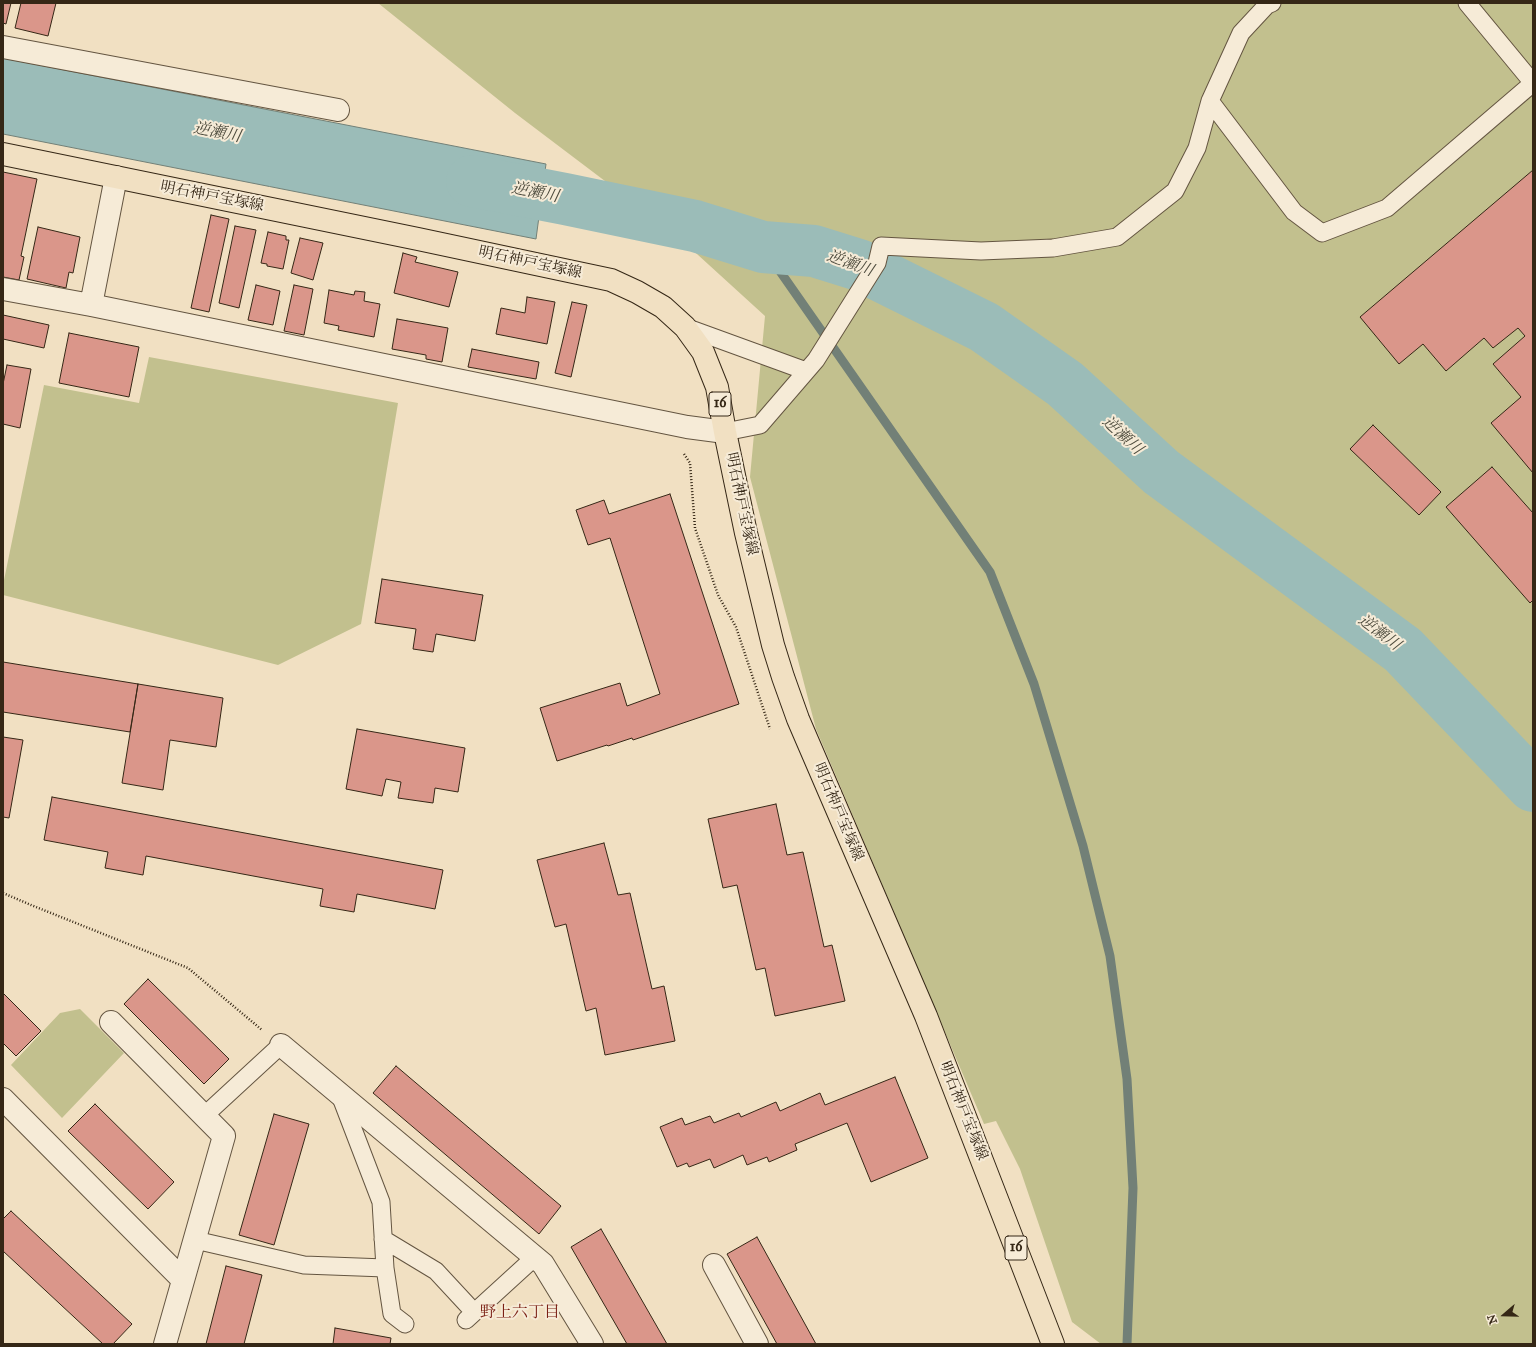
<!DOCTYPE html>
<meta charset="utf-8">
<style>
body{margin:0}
#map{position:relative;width:1536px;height:1347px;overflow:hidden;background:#f1e0c2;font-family:"IM FELL Great Primer",serif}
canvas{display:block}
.frame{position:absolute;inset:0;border:4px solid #352716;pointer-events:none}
.north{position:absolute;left:1484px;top:1295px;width:40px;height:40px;-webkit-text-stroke:3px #f6ebd7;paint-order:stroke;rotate:250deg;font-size:11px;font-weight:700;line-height:16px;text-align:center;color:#352716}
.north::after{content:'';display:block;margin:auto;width:14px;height:18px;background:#352716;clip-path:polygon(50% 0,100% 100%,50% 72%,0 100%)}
</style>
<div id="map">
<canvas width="1536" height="1347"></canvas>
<div class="frame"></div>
<div class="north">N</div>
</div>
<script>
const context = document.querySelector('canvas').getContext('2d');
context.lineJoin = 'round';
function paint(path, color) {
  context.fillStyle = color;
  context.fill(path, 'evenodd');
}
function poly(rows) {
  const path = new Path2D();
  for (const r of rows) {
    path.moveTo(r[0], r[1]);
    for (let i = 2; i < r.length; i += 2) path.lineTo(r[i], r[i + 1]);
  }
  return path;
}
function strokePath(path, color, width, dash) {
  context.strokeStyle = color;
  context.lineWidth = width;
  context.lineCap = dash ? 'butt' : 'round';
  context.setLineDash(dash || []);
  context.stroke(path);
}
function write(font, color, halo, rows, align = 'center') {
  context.font = font + ' "IM FELL Great Primer","Noto Serif JP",serif';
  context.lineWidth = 4;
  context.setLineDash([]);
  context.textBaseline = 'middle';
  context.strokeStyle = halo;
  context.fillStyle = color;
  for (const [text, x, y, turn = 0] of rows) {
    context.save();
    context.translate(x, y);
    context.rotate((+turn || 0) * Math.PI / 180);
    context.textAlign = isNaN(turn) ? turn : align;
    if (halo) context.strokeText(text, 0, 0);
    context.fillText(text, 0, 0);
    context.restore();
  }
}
paint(poly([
 [378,3,1533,3,1533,1344,1101,1344,1072,1322,1020,1169,996,1121,984,1124,816,729,750,477,765,316,675,234,515,113],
 [149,357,398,403,361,624,278,665,3,595,3,585,44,385,139,403],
 [80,1009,124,1053,62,1118,11,1065,60,1013]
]), '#c2c08e');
const water = poly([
 [3,58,546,164,536,239,3,134,3,58]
]);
paint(water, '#9bbcb8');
strokePath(water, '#728077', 1);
strokePath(poly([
 [763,247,990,572,1034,684,1083,846,1110,956,1127,1079,1133,1188,1127,1344]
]), '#728077', 9);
strokePath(poly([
 [472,181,565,199,695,226,763,247,814,251,859,265,984,327,1065,384,1161,472,1403,650,1533,786]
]), '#9bbcb8', 52);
const building = poly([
 [3,3,11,3,6,24,3,23,3,3],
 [21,3,56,3,48,36,15,28,21,3],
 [1533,170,1533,473,1491,423,1521,397,1493,364,1525,336,1518,328,1493,348,1484,338,1446,371,1423,344,1399,364,1360,317,1533,170],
 [3,172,37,179,21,256,24,257,19,280,3,277,3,172],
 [211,215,229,219,209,312,191,308,211,215],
 [235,226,256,230,239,308,219,303,235,226],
 [38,227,80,237,73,273,69,272,66,288,27,279,38,227],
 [268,232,286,236,286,240,289,240,283,269,267,266,267,264,261,263,268,232],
 [300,238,323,243,313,280,291,273,300,238],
 [403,253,417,257,415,262,458,272,449,307,394,293,403,253],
 [256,285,280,291,273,325,248,320,256,285],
 [294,285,313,289,304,335,284,331,294,285],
 [329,290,354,295,355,291,365,292,364,301,380,304,374,337,338,330,339,326,324,323,329,290],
 [527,297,555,302,547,344,496,334,501,308,525,313,527,297],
 [572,302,587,305,571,377,555,373,572,302],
 [3,315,49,325,44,348,3,339,3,315],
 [397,319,448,328,442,362,426,359,426,355,392,349,397,319],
 [69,333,139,347,129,397,59,383,69,333],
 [472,349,539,362,536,379,468,367,472,349],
 [7,365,31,369,20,428,3,424,3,384,7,365],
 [1373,425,1441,492,1419,515,1350,449,1373,425],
 [1492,467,1533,513,1533,600,1530,603,1446,507,1492,467],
 [670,494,739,704,633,740,632,738,608,746,607,745,557,761,540,708,620,683,627,706,660,694,610,538,588,545,576,510,604,500,609,514,670,494],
 [382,579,483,595,475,641,436,634,433,652,413,649,416,629,375,623,382,579],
 [3,662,138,684,130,732,3,712,3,662],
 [138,684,223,698,216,747,170,740,163,790,122,783,138,684],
 [357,729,465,748,458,792,435,788,433,803,398,798,401,782,386,779,382,796,346,789,357,729],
 [3,737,23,740,9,818,3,817,3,737],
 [52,797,443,870,435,909,357,894,354,912,320,906,323,889,146,856,143,875,105,868,108,852,44,840,52,797],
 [776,804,787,855,803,852,824,947,832,945,845,1001,775,1016,765,968,756,970,737,885,723,888,708,819,776,804],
 [604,843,618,895,630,893,652,989,664,986,675,1041,605,1055,596,1008,586,1011,566,924,555,927,537,860,604,843],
 [148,979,229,1059,204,1084,124,1004,148,979],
 [3,993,41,1031,16,1056,3,1043,3,993],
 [396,1066,561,1206,539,1234,373,1093,396,1066],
 [895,1077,928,1158,871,1182,847,1123,795,1144,797,1150,769,1162,767,1157,747,1165,743,1155,714,1168,710,1159,689,1167,687,1163,677,1167,660,1127,682,1118,685,1125,710,1116,714,1123,739,1113,741,1117,776,1102,780,1111,820,1093,825,1105,895,1077],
 [95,1104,174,1182,148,1209,68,1131,95,1104],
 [274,1114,309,1124,274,1245,239,1235,274,1114],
 [11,1211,132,1324,113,1344,103,1344,3,1251,3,1219,11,1211],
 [601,1229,667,1344,627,1344,571,1247,601,1229],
 [757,1237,816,1344,777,1344,727,1254,757,1237],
 [226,1266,262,1275,244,1344,206,1344,226,1266],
 [335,1328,391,1338,390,1344,333,1344,335,1328]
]);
paint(building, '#da968a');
strokePath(building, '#352716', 1);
const lane = poly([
 [1467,3,1533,83],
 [1210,101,1294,212,1322,233,1387,208,1533,83],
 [685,327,806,371],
 [725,432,760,425,816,360,877,263,881,246,981,251,1053,248,1117,237,1175,191,1197,148,1210,101,1241,33,1267,5,1272,3],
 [340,1095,381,1202,385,1268,392,1314,405,1324],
 [204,1116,281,1045],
 [383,1239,436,1271,474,1312],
 [195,1240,304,1265,385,1268],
 [466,1320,535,1257]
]);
const street = poly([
 [3,47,338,110],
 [3,289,91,305,687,427,725,432],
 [91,305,116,177],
 [111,1022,224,1136,165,1344],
 [281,1045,543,1264,592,1344],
 [3,1099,183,1280],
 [714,1265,757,1344]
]);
const primary = poly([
 [3,154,418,239,611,280,637,292,663,307,685,327,703,352,717,387,725,432,746,533,773,645,783,677,798,719,926,1016,1053,1344]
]);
strokePath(lane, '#645541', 19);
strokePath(street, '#645541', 24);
strokePath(primary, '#352716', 24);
strokePath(poly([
 [684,454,690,463,695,528,718,595,736,627,770,729],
 [3,893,31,905,188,968,262,1030]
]), '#352716', 2.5, [1, 2]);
strokePath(lane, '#f6ebd7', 17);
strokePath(street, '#f6ebd7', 22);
strokePath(primary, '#f1e0c2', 22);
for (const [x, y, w] of [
 [720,404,22],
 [1016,1248,22]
]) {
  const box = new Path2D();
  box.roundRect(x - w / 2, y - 12, w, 24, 3);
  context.fillStyle = '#f6ebd7';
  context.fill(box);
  strokePath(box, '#352716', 1);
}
write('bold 14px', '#352716', null, [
 ["16",720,404],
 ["16",1016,1248]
]);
write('15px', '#352716', '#f6ebd7', [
 ["明石神戸宝塚線",212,197,11],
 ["明石神戸宝塚線",530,263,12],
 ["明石神戸宝塚線",741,504,78],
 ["明石神戸宝塚線",838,812,67],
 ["明石神戸宝塚線",963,1111,68]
]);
write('italic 16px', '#4e4c3e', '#f6ebd7', [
 ["逆瀬川",217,133,11],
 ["逆瀬川",535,193,11],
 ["逆瀬川",850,264,20],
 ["逆瀬川",1122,436,43],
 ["逆瀬川",1379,633,37]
]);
write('16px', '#7a1f14', '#f6ebd7', [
 ["野上六丁目",520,1313]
]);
</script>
